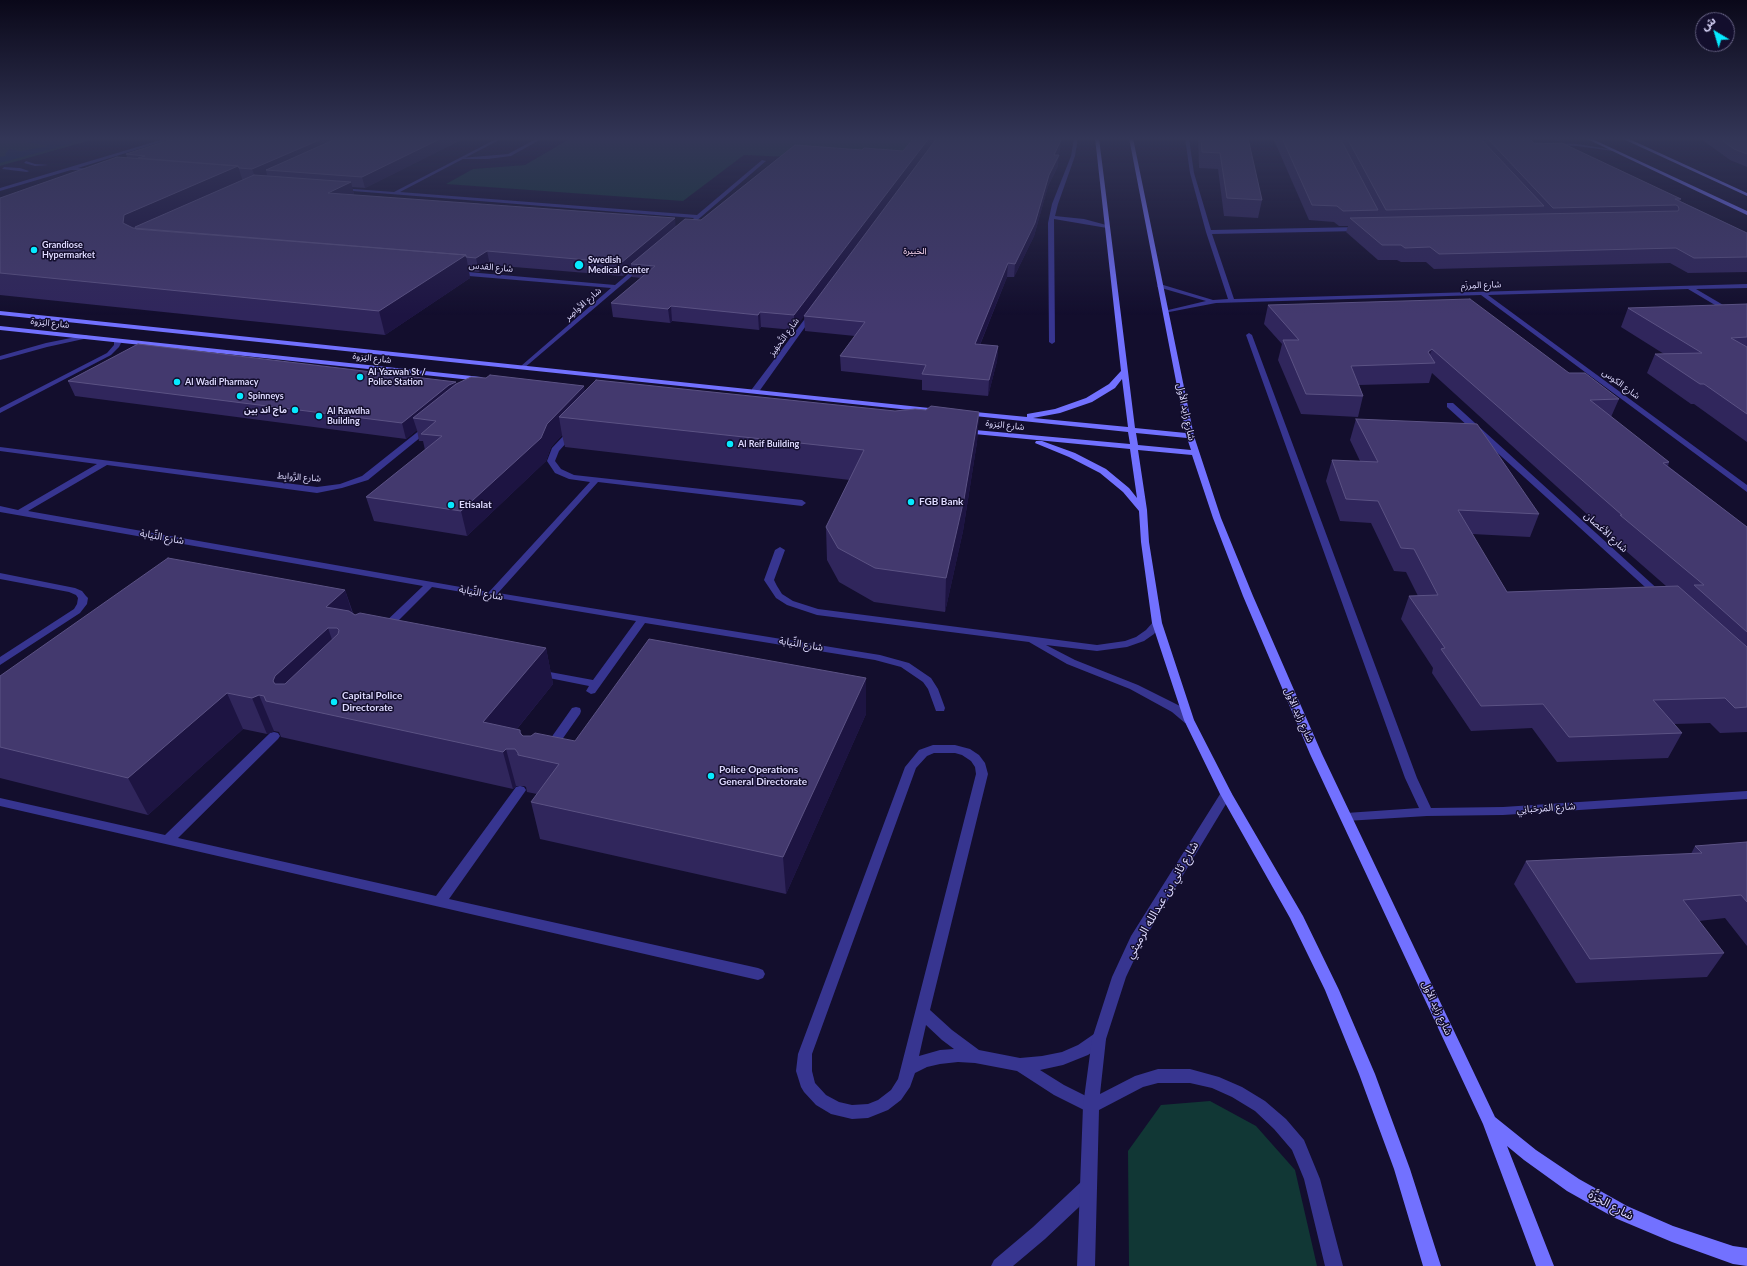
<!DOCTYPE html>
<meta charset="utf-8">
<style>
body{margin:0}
#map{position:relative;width:1747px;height:1266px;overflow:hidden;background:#130e2d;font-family:Lato,"Noto Sans Arabic",sans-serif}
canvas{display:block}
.north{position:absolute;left:1695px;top:12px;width:40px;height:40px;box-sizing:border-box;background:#130e2d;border:1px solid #646081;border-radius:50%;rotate:322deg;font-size:11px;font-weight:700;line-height:16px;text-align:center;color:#dedaff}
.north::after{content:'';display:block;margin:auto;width:14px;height:18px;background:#06eaff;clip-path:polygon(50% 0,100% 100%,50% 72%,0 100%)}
</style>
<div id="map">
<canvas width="1747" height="1266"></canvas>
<div class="north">ش</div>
</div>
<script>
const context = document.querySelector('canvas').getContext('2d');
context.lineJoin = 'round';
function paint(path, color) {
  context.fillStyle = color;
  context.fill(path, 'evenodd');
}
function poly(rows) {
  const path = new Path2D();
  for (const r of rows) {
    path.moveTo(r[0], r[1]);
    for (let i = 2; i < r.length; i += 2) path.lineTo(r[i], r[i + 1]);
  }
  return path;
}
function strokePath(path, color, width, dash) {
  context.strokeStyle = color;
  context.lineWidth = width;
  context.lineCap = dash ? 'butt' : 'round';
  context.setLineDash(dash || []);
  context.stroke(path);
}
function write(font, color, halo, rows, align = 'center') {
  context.font = font + ' Lato,"Noto Sans Arabic",sans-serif';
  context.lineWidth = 3;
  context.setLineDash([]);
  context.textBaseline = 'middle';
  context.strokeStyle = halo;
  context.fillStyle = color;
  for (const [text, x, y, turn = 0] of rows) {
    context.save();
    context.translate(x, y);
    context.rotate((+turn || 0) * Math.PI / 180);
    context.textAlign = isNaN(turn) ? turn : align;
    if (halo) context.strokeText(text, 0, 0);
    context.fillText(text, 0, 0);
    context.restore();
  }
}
paint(poly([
 [0,138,93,138,91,140,0,166],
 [571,138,921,138,907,156,789,157,744,155,683,201,446,184,473,169,525,165],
 [1210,1101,1256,1126,1295,1170,1317,1266,1129,1266,1128,1151,1161,1105]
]), '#113735');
paint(poly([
 [47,138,75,138,71,140,72,143,70,144,0,163,0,157,6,156,5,154,9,149,21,151,49,146,26,142]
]), '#072453');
paint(poly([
 [538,138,543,138,511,156,488,159,462,159,460,158,508,154,538,138],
 [1554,138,1559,138,1561,140,1557,141,1554,138],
 [26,161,35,164,49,165,35,166,24,163,26,161],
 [4,167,20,168,29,171,27,172,2,169,4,167],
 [114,339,118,339,121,343,119,347,111,355,0,413,0,408,107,353,114,345,114,339],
 [425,426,431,426,432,428,368,480,342,488,317,493,107,465,28,511,489,592,590,482,569,479,555,473,547,461,552,448,569,430,572,430,576,432,559,451,555,461,561,469,574,475,802,500,806,503,802,506,598,482,498,593,880,655,909,663,931,678,938,689,945,708,944,711,936,711,928,689,923,682,901,667,875,660,645,623,595,693,591,694,586,691,589,686,539,676,534,673,539,670,593,680,636,621,432,587,388,631,384,632,380,631,379,629,380,627,423,586,0,512,0,506,18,510,97,464,0,451,0,447,317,487,340,484,362,476,425,426],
 [780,547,785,550,774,580,777,586,782,594,793,601,818,609,1097,645,1125,641,1136,637,1146,630,1154,621,1160,621,1162,623,1154,634,1144,641,1127,647,1097,651,1046,645,1075,660,1138,685,1180,706,1194,720,1193,723,1189,724,1185,723,1172,712,1130,689,1067,664,1029,642,817,615,787,605,776,598,764,580,775,550,780,547],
 [0,573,75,588,82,591,86,596,88,598,87,604,80,613,0,665,0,657,74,609,77,604,78,598,76,595,69,592,0,579,0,573],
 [576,707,580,708,581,711,580,714,554,751,546,751,544,748,546,745,572,708,576,707],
 [274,732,278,733,280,736,278,739,178,838,436,896,516,787,520,786,524,787,526,790,524,793,449,899,758,968,763,970,765,974,763,978,758,980,0,806,0,798,165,835,270,733,274,732],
 [933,745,955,745,970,749,979,755,985,763,988,774,930,1010,952,1030,979,1050,1020,1058,1042,1056,1062,1052,1078,1045,1094,1034,1099,1033,1104,1034,1106,1039,1104,1044,1088,1055,1063,1065,1040,1070,1064,1085,1096,1101,1099,1106,1096,1111,1091,1113,1086,1111,1054,1095,1017,1071,975,1063,958,1062,940,1064,927,1067,915,1073,910,1087,901,1100,888,1110,868,1118,852,1119,831,1114,816,1105,804,1092,801,1087,796,1071,798,1054,905,767,919,750,933,745],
 [934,753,955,753,962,755,971,761,975,767,976,774,898,1079,891,1090,878,1100,868,1104,852,1105,839,1102,826,1095,815,1083,812,1071,812,1054,916,768,927,756,934,753],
 [926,1025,942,1040,954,1049,940,1050,919,1056,926,1025],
 [1088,1179,1094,1181,1096,1187,1094,1193,1045,1239,1013,1266,991,1266,994,1260,1033,1227,1082,1181,1088,1179]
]), '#373590');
paint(poly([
 [167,138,174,138,78,168,95,169,97,171,71,170,0,191,0,188,167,138],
 [498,138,503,138,400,192,697,215,762,160,766,161,694,223,691,221,694,218,340,190,338,189,340,188,394,192,498,138],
 [1074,138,1078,138,1075,156,1058,204,1055,216,1084,219,1110,226,1107,228,1054,219,1055,342,1052,344,1049,342,1048,223,1052,204,1071,156,1074,138],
 [1185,138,1189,138,1194,173,1211,230,1359,227,1362,229,1359,231,1212,234,1234,299,1747,284,1747,288,1696,289,1747,319,1747,324,1688,289,1488,295,1747,485,1747,492,1481,295,1216,303,1164,313,1164,311,1206,301,1158,287,1157,286,1160,284,1213,300,1228,299,1206,232,1190,173,1185,138],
 [1523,142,1577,144,1615,150,1613,151,1577,146,1521,144,1523,142],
 [640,264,645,265,523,369,521,368,521,366,611,288,457,275,454,273,457,271,615,285,640,264],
 [810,312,815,313,758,393,752,393,752,389,810,312],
 [1249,333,1252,335,1417,778,1431,808,1503,807,1747,791,1747,799,1503,815,1427,816,1346,821,1342,820,1340,817,1342,814,1346,813,1419,808,1405,778,1246,335,1249,333],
 [86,335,88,336,88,338,47,347,0,360,0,356,46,343,86,335],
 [1447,403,1453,403,1662,593,1664,595,1662,597,1656,597,1447,407,1447,403],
 [1226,790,1230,791,1232,794,1142,943,1126,977,1106,1039,1100,1094,1135,1076,1158,1069,1190,1069,1219,1077,1242,1087,1265,1101,1286,1119,1304,1140,1320,1179,1343,1266,1325,1266,1304,1179,1292,1150,1274,1129,1255,1111,1232,1097,1212,1088,1190,1083,1158,1083,1143,1087,1099,1110,1095,1266,1077,1266,1083,1106,1092,1039,1112,977,1131,936,1222,791,1226,790]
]), '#373590');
paint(poly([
 [1095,138,1099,138,1135,428,1186,433,1129,138,1133,138,1194,436,1221,518,1253,596,1322,754,1495,1117,1536,1150,1579,1179,1627,1206,1673,1226,1733,1246,1747,1248,1747,1266,1733,1264,1672,1242,1615,1218,1567,1191,1524,1160,1507,1146,1554,1266,1536,1266,1483,1124,1310,754,1243,596,1213,518,1192,455,1138,450,1147,510,1149,542,1162,623,1194,720,1232,794,1303,916,1339,990,1375,1074,1410,1169,1441,1266,1423,1266,1394,1169,1359,1074,1325,990,1290,918,1220,794,1184,720,1152,623,1141,542,1139,511,1123,492,1100,473,1069,457,1035,443,1036,441,1042,441,1075,453,1106,469,1129,488,1137,498,1130,449,964,433,960,431,964,429,1130,444,1128,432,965,415,961,413,965,411,1027,417,1027,414,1055,409,1086,398,1109,384,1121,371,1095,138],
 [1122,379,1128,427,1033,418,1060,413,1092,402,1115,388,1122,379],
 [1136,433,1187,438,1191,450,1138,445,1136,433],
 [1585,138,1590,138,1747,211,1747,215,1585,138],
 [1621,138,1627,138,1747,193,1747,196,1621,138],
 [0,311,939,409,943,411,939,413,0,315,0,311],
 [0,326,481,377,485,379,481,381,0,330,0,326]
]), '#7271ff');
paint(poly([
 [465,138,365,188,352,187,354,194,352,195,676,226,701,220,795,145,794,330,761,327,759,330,672,321,670,323,613,317,611,303,641,278,632,277,631,269,623,276,490,265,479,272,469,271,470,278,385,335,0,295,0,198,127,158,126,154],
 [1198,138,1248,138,1262,200,1258,218,1224,216,1218,169,1199,168],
 [1273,138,1529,138,1535,144,1681,199,1680,201,1747,233,1747,272,1688,273,1670,263,1434,269,1426,262,1401,262,1397,260,1378,260,1346,232,1348,226,1339,226,1334,222,1309,220],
 [1687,138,1747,138,1747,167,1730,160,1701,139],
 [1058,140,1060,151,1058,155,1058,166,1048,186,1034,236,1014,277,1007,277,980,345,998,346,997,361,988,396,922,390,922,380,841,371,840,356,855,336,805,331,804,316],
 [1747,304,1747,442,1694,404,1691,404,1647,373,1655,354,1664,354,1621,327,1628,308],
 [1268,305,1569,373,1619,399,1611,417,1669,462,1668,466,1747,527,1747,732,1720,733,1710,723,1674,724,1682,733,1668,758,1557,762,1532,728,1471,731,1432,673,1433,668,1401,619,1409,596,1418,596,1406,572,1394,571,1371,523,1340,521,1326,481,1332,460,1360,461,1350,440,1356,419,1539,514,1530,537,1472,534,1507,592,1666,586,1610,537,1611,536,1432,373,1429,383,1359,385,1363,396,1358,417,1301,414,1278,360,1282,344,1264,324],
 [68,381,456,384,895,411,926,410,979,412,977,442,963,531,945,612,874,602,839,582,827,560,826,527,850,480,565,447,562,435,551,447,546,461,467,536,374,521,366,497,425,450,423,441,419,441,417,430,406,439,75,396],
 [345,590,353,613,355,615,546,648,553,684,517,729,520,730,522,735,523,736,575,741,866,714,786,894,540,839,531,802,537,794,527,792,526,787,524,786,516,786,513,789,281,737,279,732,274,731,267,734,243,729,148,815,0,778,0,676],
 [1747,842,1747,946,1725,918,1699,921,1724,953,1707,977,1576,983,1514,884,1526,861,1691,854,1695,846]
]), '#30265c');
paint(poly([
 [324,138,350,138,266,170,267,175,256,180,252,169],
 [442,138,465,138,365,188,362,177],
 [929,138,937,138,794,330,794,315],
 [1061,140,1060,151,1053,166,1054,155],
 [1059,155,1058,166,1048,186,1034,236,1014,277,1015,264,1049,175],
 [238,166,244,185,135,227,137,234,123,223,124,215],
 [351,182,354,194,332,205,328,193],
 [675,218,676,231,631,264,631,269,623,276,621,263],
 [487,251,490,265,479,272,476,258],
 [466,255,470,278,385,335,379,311],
 [1008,263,1007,277,974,359,975,344],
 [671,306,672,321,670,323,668,309],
 [760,312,761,327,759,330,758,315],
 [998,346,997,361,988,396,989,380],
 [1432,349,1427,363,1428,352],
 [456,382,459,397,413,418,417,430,406,439,402,423,449,385],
 [584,386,588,408,559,417,562,435,551,447,546,461,467,536,461,511],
 [979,412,977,442,963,531,945,612,946,578],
 [345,590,356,625,339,630,326,607],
 [328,628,340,663,283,705,273,681,275,676],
 [546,648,553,684,499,751,483,722],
 [866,678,866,714,786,894,783,857],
 [227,693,243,729,148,815,128,778],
 [259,695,274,731,267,734,252,698],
 [506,749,516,786,513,789,503,752]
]), '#1d1442');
const building = poly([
 [176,138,324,138,252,169,239,168,238,166,138,158,145,156,126,154,176,138],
 [338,138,442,138,362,177,266,170,338,138],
 [914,138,929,138,794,315,760,312,758,315,671,306,668,309,611,303,655,266,631,264,685,219,701,220,795,145,862,150,864,148,903,151,914,138],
 [937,138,1056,138,1055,140,1061,140,1054,155,1059,155,1049,175,1035,223,1015,264,1008,263,975,344,998,346,989,380,922,374,926,365,840,356,865,322,804,316,937,138],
 [1201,138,1248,138,1262,200,1227,198,1220,153,1202,152,1201,138],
 [1282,138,1340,138,1378,210,1343,211,1337,206,1312,205,1282,138],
 [1347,138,1480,138,1544,206,1386,210,1347,138],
 [1487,138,1529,138,1535,144,1562,143,1681,199,1675,199,1747,233,1747,257,1694,258,1676,248,1439,254,1430,247,1405,248,1401,245,1382,245,1350,218,1678,211,1679,209,1678,206,1676,205,1553,208,1487,138],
 [1719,138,1747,138,1747,154,1734,149,1719,138],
 [117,157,238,166,124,215,123,223,133,228,466,255,379,311,0,273,0,198,117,157],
 [254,175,351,182,328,193,675,218,621,263,487,251,476,258,466,257,466,255,136,229,135,227,254,175],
 [1470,299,1569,373,1585,373,1619,399,1590,400,1669,462,1663,463,1747,527,1747,632,1694,585,1704,585,1620,515,1622,515,1432,349,1428,352,1435,363,1351,366,1363,396,1306,394,1283,340,1299,340,1268,305,1470,299],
 [1747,304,1747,337,1731,338,1747,347,1747,414,1704,384,1700,384,1655,354,1702,353,1628,308,1747,304],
 [138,344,456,382,449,385,402,423,68,381,138,344],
 [490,375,584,386,547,424,541,438,461,511,366,497,442,436,421,434,436,421,413,418,456,384,471,377,486,378,490,375],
 [596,380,895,411,915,409,926,410,931,406,979,412,964,499,946,578,875,568,838,548,826,527,864,450,559,417,596,380],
 [1356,419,1477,424,1539,514,1458,510,1507,592,1678,586,1747,647,1747,707,1735,708,1725,698,1653,700,1682,733,1569,737,1543,704,1481,706,1441,649,1445,648,1409,596,1438,595,1414,549,1401,548,1378,501,1346,499,1332,460,1378,462,1356,419],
 [168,558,345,590,326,607,349,611,355,615,360,613,546,648,483,722,520,730,520,733,523,736,531,736,535,733,575,741,649,639,866,678,783,857,531,802,559,764,518,755,518,753,515,749,506,749,503,752,266,701,264,696,259,695,252,698,227,693,128,778,0,747,0,676,168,558],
 [328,628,337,628,339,630,338,634,285,684,275,684,273,681,275,676,328,628],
 [1747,842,1747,902,1741,895,1683,900,1724,953,1590,959,1526,861,1702,853,1695,846,1747,842]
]);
paint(building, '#43396e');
strokePath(building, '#5b5284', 1);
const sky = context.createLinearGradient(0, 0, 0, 315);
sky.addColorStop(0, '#0a0819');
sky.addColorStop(0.44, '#333657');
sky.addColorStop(1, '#33365700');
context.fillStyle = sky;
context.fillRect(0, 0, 1747, 315);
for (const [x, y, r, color] of [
 [34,250,4,"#06eaff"],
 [579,265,5,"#06eaff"],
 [360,377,4,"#06eaff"],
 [177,382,4,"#06eaff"],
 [240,396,4,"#06eaff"],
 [295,410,4,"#06eaff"],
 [319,416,4,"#06eaff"],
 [730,444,4,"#06eaff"],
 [911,502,4,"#06eaff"],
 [451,505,4,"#06eaff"],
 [334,702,4,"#06eaff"],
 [711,776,4,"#06eaff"]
]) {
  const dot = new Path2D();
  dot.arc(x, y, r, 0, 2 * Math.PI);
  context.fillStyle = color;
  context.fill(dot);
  strokePath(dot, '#130e2d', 1.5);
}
write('bold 9px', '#dedaff', '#130e2d', [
 ["Grandiose",42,245],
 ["Hypermarket",42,255],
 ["Swedish",588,260],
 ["Medical Center",588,270],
 ["Al Yazwah St /",368,372],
 ["Police Station",368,382],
 ["Al Wadi Pharmacy",185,382],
 ["Spinneys",248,396],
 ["ماج اند بين",287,410,"right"],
 ["Al Rawdha",327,411],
 ["Building",327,421],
 ["Al Reif Building",738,444]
], 'left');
write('9px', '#ffdcf3', '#130e2d', [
 ["الخبيرة",915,251]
]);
write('9px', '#dedaff', '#130e2d', [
 ["شارع القدس",491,267,5],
 ["شارع المِرزَم",1481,285,-2],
 ["شارع الأواصِر",583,304,-41],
 ["شارع اليَزوة",50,323,6],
 ["شارع التَّحفِيز",784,337,-54],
 ["شارع اليَزوة",372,358,6],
 ["شارع الكوس",1621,384,36],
 ["شارع اليَزوة",1005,425,6],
 ["شارع الرَّوابِط",299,477,4]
]);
write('10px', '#dedaff', '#130e2d', [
 ["شارع زايد الأول",1186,412,78],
 ["شارع الأغصان",1606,532,42],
 ["شارع النِّيابة",162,537,10],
 ["شارع النِّيابة",481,593,10],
 ["شارع النِّيابة",801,644,9],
 ["شارع زايد الأول",1299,715,66],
 ["شارع المَرحَبانِي",1546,808,-4],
 ["شارع زايد الأول",1437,1008,65]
]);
write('bold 10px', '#dedaff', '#130e2d', [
 ["FGB Bank",919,502],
 ["Etisalat",459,505],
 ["Capital Police",342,696],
 ["Directorate",342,708],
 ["Police Operations",719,770],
 ["General Directorate",719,782]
], 'left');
write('12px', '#dedaff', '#130e2d', [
 ["شارع ثاني بن عبدالله الرميثي",1162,900,-60],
 ["شارع الجَزَّة",1611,1205,28]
]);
</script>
